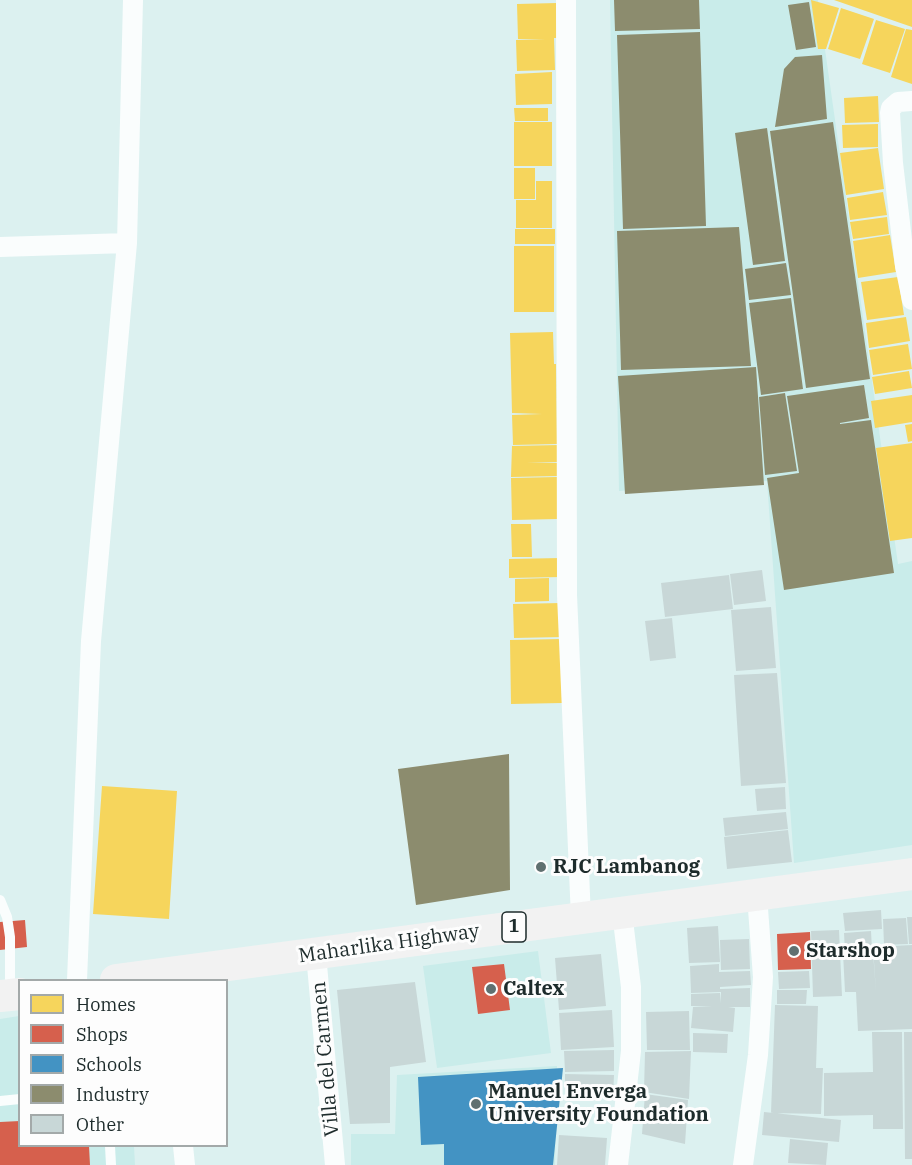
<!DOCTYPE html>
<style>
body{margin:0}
#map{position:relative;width:912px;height:1165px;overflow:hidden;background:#dcf1f0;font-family:"IBM Plex Serif",serif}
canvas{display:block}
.legend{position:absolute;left:18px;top:979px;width:210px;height:168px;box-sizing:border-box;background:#fdfdfd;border:2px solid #a3a9a9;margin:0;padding:8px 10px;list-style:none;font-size:18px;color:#1d2b2b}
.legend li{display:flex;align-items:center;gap:12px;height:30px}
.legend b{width:30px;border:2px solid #a3a9a9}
</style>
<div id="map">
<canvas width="912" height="1165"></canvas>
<ul class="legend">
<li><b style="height:16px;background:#f6d55c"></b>Homes</li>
<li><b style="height:16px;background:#d6604d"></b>Shops</li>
<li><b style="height:16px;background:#4393c3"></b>Schools</li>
<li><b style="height:16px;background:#8c8c6e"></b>Industry</li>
<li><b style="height:16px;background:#c8d7d7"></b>Other</li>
</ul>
</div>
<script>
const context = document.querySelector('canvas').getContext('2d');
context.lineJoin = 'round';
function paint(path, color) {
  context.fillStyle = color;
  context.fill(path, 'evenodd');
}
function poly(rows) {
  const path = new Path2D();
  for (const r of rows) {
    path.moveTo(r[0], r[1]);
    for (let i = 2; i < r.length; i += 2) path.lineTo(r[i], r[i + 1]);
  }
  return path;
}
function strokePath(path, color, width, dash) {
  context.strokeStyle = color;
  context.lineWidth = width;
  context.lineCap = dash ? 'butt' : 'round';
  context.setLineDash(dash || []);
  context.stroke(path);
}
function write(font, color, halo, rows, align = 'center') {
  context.font = font + ' "IBM Plex Serif",serif';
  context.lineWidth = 6;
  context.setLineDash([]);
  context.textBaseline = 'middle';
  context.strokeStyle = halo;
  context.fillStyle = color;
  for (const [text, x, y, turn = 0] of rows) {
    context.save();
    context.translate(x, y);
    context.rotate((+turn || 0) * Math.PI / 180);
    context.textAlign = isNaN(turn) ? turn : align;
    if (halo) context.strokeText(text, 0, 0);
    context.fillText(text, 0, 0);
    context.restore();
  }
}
paint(poly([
 [610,0,818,0,898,564,912,561,912,845,794,863,767,481,619,491],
 [538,951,551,1053,437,1068,423,966],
 [19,1016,20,1146,134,1146,135,1165,0,1165,0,1019],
 [557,1066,555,1165,351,1165,351,1134,395,1134,397,1075]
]), '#c9ecea');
paint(poly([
 [811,0,839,8,826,49,818,49],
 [834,0,912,0,912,27],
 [557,3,558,38,554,38,555,70,517,71,516,40,545,39,518,39,517,4],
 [841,8,874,19,860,59,828,49],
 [876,20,905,29,890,73,862,64],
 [906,29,912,30,912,84,891,77],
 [552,72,552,104,516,105,515,74],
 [878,96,879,122,845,123,844,98],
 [514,108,548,108,548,121,515,121],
 [514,122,552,122,552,166,514,166],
 [878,124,878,147,843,148,842,125],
 [878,148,884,189,846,195,840,153],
 [514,168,535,168,535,199,514,199],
 [536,181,552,181,552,228,516,228,516,200,536,200],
 [883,192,887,215,850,220,847,198],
 [887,217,889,234,853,239,850,222],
 [515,229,555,229,555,244,515,244],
 [890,235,896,272,858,278,853,241],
 [514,246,554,246,554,312,514,312],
 [898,277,904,315,867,320,861,282],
 [906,317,910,341,869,348,866,323],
 [553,332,554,364,556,364,557,444,513,445,512,415,542,414,512,413,510,333],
 [908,344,912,369,873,375,869,350],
 [909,371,912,388,875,394,872,377],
 [912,395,912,422,875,428,871,401],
 [912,424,912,441,908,442,905,425],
 [912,443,912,538,890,541,876,448],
 [559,445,560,462,527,463,559,463,559,476,511,477,512,446],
 [557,477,558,519,512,520,511,478],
 [511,524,531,524,532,557,512,557],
 [561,558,561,577,509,578,509,559],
 [549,578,549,601,515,602,515,579],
 [561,603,562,637,514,638,513,604],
 [561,639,562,703,511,704,510,640],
 [102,786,177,791,169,919,93,914]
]), '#f6d55c');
paint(poly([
 [25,920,27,947,0,950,0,922],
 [810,932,811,969,778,970,777,934],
 [504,964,510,1010,478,1014,472,967],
 [20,1121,20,1146,89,1146,90,1165,0,1165,0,1122]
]), '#d6604d');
paint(poly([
 [563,1068,553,1165,444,1165,444,1144,421,1145,418,1077]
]), '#4393c3');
paint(poly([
 [614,0,699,0,700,29,615,31],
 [809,2,816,47,796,50,788,5],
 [700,32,706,226,623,229,617,35],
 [822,55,827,119,775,127,784,69,795,57],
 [833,122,870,379,806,388,770,131],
 [767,128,785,261,753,265,735,133],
 [739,227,751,366,621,370,617,231],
 [786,263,791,295,749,300,745,269],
 [791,298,803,389,761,395,749,303],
 [756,367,764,485,625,494,618,376],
 [864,385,869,418,840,423,840,424,871,420,894,573,784,590,767,478,799,473,787,396],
 [785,393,797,471,765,475,759,397],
 [509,754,510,890,416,905,398,769]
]), '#8c8c6e');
paint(poly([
 [762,570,766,601,734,605,730,574],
 [729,575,733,609,665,617,661,583],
 [771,607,776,668,736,671,731,610],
 [672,618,676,658,650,661,645,621],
 [777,673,786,783,741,786,734,675],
 [785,787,786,809,757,811,755,789],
 [786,812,788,829,725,836,723,818],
 [788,830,792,862,727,869,724,837],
 [881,910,882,929,845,931,843,913],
 [907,917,912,917,912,944,909,944],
 [906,918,908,944,884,945,883,919],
 [718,926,720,962,689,963,687,928],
 [839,930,842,996,813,997,811,931],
 [871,931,872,950,845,952,844,933],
 [749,939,750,969,721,970,720,940],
 [912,945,912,1029,858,1031,856,992,845,992,843,953,873,952,876,992,873,947],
 [601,954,606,1006,559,1010,555,958],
 [719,964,719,972,750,971,751,985,720,987,720,989,750,988,750,1007,728,1007,735,1008,733,1032,691,1028,693,1007,712,1006,691,1006,691,994,720,993,721,1003,721,992,691,993,690,966],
 [809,971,810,988,779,989,778,972],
 [415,982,426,1062,390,1067,390,1123,350,1124,337,990],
 [777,990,807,990,806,1004,777,1004],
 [775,1005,818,1006,816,1068,823,1068,821,1114,771,1113],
 [612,1010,614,1047,561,1050,559,1013],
 [689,1011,690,1050,647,1050,646,1012],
 [872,1032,902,1032,903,1129,873,1129,873,1115,824,1116,824,1073,873,1072],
 [904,1032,912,1032,912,1159,905,1159],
 [693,1033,728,1034,727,1053,693,1052],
 [614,1050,614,1071,565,1072,564,1051],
 [691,1051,689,1099,644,1092,645,1052],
 [565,1074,614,1075,613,1098,599,1097,565,1088],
 [645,1094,688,1100,685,1144,642,1134],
 [764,1112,841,1120,839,1142,762,1135],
 [559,1135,607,1138,605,1165,557,1165],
 [790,1139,828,1143,826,1165,788,1163]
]), '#c8d7d7');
strokePath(poly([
 [0,900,7,917,10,937,10,992],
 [0,1101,20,1099],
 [110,1146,111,1165]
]), '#fafdfd', 10);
strokePath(poly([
 [566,0,567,595,581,918],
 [912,101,898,102,891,108,890,113,893,163,905,266,912,300],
 [0,247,127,243],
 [316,954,335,1165],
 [77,980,91,641,127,243,133,0],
 [183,1146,185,1165],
 [618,1165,631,1051,631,987,622,912],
 [743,1165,758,1055,763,977,757,895]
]), '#fafdfd', 20);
strokePath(poly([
 [116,980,912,874],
 [0,996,20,994]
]), '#f2f2f2', 32);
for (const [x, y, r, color] of [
 [541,867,6,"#607070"],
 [794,951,6,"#607070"],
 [491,989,6,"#607070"],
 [476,1104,6,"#607070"]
]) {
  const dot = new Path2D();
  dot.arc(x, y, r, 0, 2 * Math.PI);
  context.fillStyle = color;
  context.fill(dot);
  strokePath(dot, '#fdfdfd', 2);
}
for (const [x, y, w] of [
 [514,927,24]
]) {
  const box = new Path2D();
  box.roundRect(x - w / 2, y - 15, w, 30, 4.5);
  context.fillStyle = '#fdfdfd';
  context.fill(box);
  strokePath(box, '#1d2b2b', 1.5);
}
write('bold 18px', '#1d2b2b', null, [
 ["1",514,927]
]);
write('bold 20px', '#1d2b2b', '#fdfdfd', [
 ["RJC Lambanog",553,867],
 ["Starshop",806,951],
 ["Caltex",503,989],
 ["Manuel Enverga",488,1092],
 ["University Foundation",488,1115]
], 'left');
write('20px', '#1d2b2b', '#fdfdfd', [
 ["Maharlika Highway",389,944,-8],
 ["Villa del Carmen",326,1059,-95]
]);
</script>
